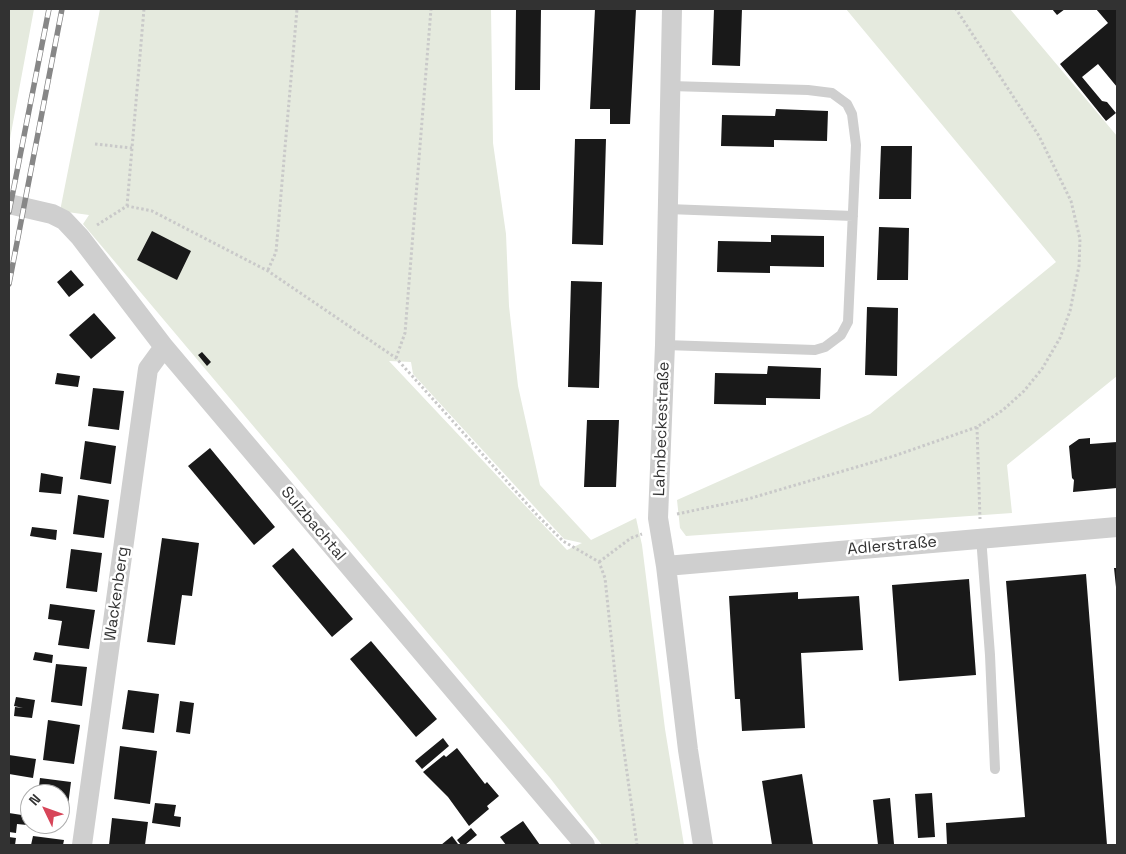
<!DOCTYPE html>
<meta charset="utf-8">
<style>
body{margin:0}
#map{position:relative;width:1126px;height:854px;overflow:hidden;background:#fff;font-family:"Space Grotesk",sans-serif}
canvas{display:block}
.frame{position:absolute;inset:0;border:10px solid #323232;pointer-events:none}
.north{position:absolute;left:20px;top:784px;width:50px;height:50px;box-sizing:border-box;background:#fff;border:1px solid #adadad;border-radius:50%;rotate:312deg;font-size:14px;font-weight:700;line-height:20px;text-align:center;color:#323232}
.north::after{content:'';display:block;margin:auto;width:18px;height:22px;background:#d74559;clip-path:polygon(50% 0,100% 100%,50% 72%,0 100%)}
</style>
<div id="map">
<canvas width="1126" height="854"></canvas>
<div class="frame"></div>
<div class="north">N</div>
</div>
<script>
const context = document.querySelector('canvas').getContext('2d');
context.lineJoin = 'round';
function paint(path, color) {
  context.fillStyle = color;
  context.fill(path, 'evenodd');
}
function poly(rows) {
  const path = new Path2D();
  for (const r of rows) {
    path.moveTo(r[0], r[1]);
    for (let i = 2; i < r.length; i += 2) path.lineTo(r[i], r[i + 1]);
  }
  return path;
}
function strokePath(path, color, width, dash) {
  context.strokeStyle = color;
  context.lineWidth = width;
  context.lineCap = dash ? 'butt' : 'round';
  context.setLineDash(dash || []);
  context.stroke(path);
}
function write(font, color, halo, rows, align = 'center') {
  context.font = font + ' "Space Grotesk",sans-serif';
  context.lineWidth = 5;
  context.setLineDash([]);
  context.textBaseline = 'middle';
  context.strokeStyle = halo;
  context.fillStyle = color;
  for (const [text, x, y, turn = 0] of rows) {
    context.save();
    context.translate(x, y);
    context.rotate((+turn || 0) * Math.PI / 180);
    context.textAlign = isNaN(turn) ? turn : align;
    if (halo) context.strokeText(text, 0, 0);
    context.fillText(text, 0, 0);
    context.restore();
  }
}
paint(poly([
 [9,9,34,9,9,144],
 [100,9,491,9,493,143,506,234,509,306,518,386,540,485,591,540,636,518,642,545,665,729,684,845,602,845,550,778,83,224,89,215,60,211],
 [389,361,411,362,413,374,564,539,582,543,567,550],
 [846,9,1010,9,1117,136,1117,376,1007,465,1012,513,686,536,680,528,677,500,870,414,1056,262]
]), '#e5eade');
paint(poly([
 [516,9,541,9,540,90,515,90],
 [595,9,636,9,630,124,610,124,610,109,590,109],
 [714,9,742,9,740,66,712,65],
 [1052,9,1065,9,1057,15],
 [1096,9,1117,9,1117,87,1098,64,1082,77,1102,101,1107,102,1116,113,1106,121,1060,64,1108,23],
 [776,109,828,111,827,141,774,140,774,147,721,146,722,115,775,116],
 [575,139,606,139,603,245,572,244],
 [881,146,912,146,911,199,879,199],
 [879,227,909,228,908,280,877,280],
 [152,231,191,251,177,280,137,260],
 [771,235,824,236,824,267,770,266,770,273,717,272,718,241,771,242],
 [71,270,84,285,69,297,57,282],
 [571,281,602,282,599,388,568,387],
 [867,307,898,308,897,376,865,375],
 [94,313,116,338,91,359,69,335],
 [202,352,211,362,207,366,198,355],
 [768,366,821,368,820,399,766,398,766,405,714,404,715,373,767,374],
 [57,373,80,376,78,387,55,384],
 [93,388,124,391,119,430,88,426],
 [587,420,619,420,616,487,584,487],
 [1090,438,1090,444,1117,442,1117,488,1073,492,1074,480,1072,478,1069,446,1079,439],
 [85,441,116,446,111,484,80,479],
 [210,448,275,527,254,545,188,466],
 [41,473,63,477,61,494,39,492],
 [78,495,109,500,104,538,73,534],
 [32,527,57,530,56,540,30,536],
 [162,538,199,543,192,596,182,595,175,645,147,642],
 [293,548,353,619,332,637,272,566],
 [71,549,102,553,97,592,66,588],
 [1114,568,1117,568,1117,587,1116,587],
 [1086,574,1107,845,947,845,946,823,1025,817,1006,581],
 [969,579,976,675,899,681,892,585],
 [798,592,798,599,859,596,863,650,801,653,805,728,742,731,740,699,735,699,729,596],
 [50,604,95,610,89,649,58,645,62,621,48,619],
 [371,641,437,719,416,737,350,659],
 [35,652,53,655,52,663,33,660],
 [56,664,87,667,82,706,51,702],
 [128,690,159,694,154,733,122,729],
 [16,697,35,700,32,718,14,716,15,707,23,708,14,706],
 [180,701,194,703,190,734,176,732],
 [48,720,80,725,74,764,43,760],
 [443,738,449,746,422,769,415,761],
 [120,746,157,751,150,804,114,799],
 [457,748,485,784,487,782,499,796,487,806,489,809,469,826,448,797,423,772,444,755,446,757],
 [9,755,36,759,33,778,9,774],
 [802,774,813,845,772,845,762,781],
 [40,778,71,782,66,821,60,820,60,794,38,794],
 [932,793,935,837,918,838,915,794],
 [890,798,894,844,878,845,873,800],
 [155,803,176,805,174,816,181,817,180,827,152,823],
 [9,813,28,816,27,825,17,824,16,833,9,832],
 [112,818,148,822,145,845,109,845],
 [523,821,540,845,506,845,500,837],
 [471,828,477,835,465,845,461,845,457,840],
 [33,836,64,840,63,845,31,845],
 [452,836,458,844,441,845],
 [9,837,16,838,15,845,9,845]
]), '#191919');
strokePath(poly([
 [95,144,132,148],
 [127,206,144,9],
 [97,225,127,206,152,211,268,271,396,358,538,516,563,541,599,562,605,578,620,722,637,845],
 [268,270,276,252,297,9],
 [396,358,405,333,431,9],
 [977,427,980,519],
 [677,514,748,499,894,456,977,427,1003,410,1024,391,1042,369,1060,338,1070,311,1079,266,1080,239,1071,201,1039,136,956,9],
 [599,562,631,538,642,534]
]), '#c9c9c9', 3, [2.5, 2.5]);
strokePath(poly([
 [668,209,853,216],
 [665,345,815,350,825,347,841,335,848,322,856,145,852,114,847,104,832,93,808,90,670,86],
 [981,537,990,655,995,769]
]), '#cfcfcf', 10);
strokePath(poly([
 [672,9,665,345,658,518,666,566,688,750,703,845],
 [9,204,52,214,64,220,80,237,164,347,585,845],
 [666,566,1117,527],
 [82,845,148,369,164,347]
]), '#cfcfcf', 20);
const rail = poly([
 [9,212,49,9],
 [9,284,62,9]
]);
strokePath(rail, '#878787', 5.5);
strokePath(rail, '#fff', 4, [11]);
write('16px', '#323232', '#fff', [
 ["Lahnbeckestraße",662,429,-88],
 ["Sulzbachtal",313,524,50],
 ["Adlerstraße",892,546,-5],
 ["Wackenberg",117,594,-82]
]);
</script>
